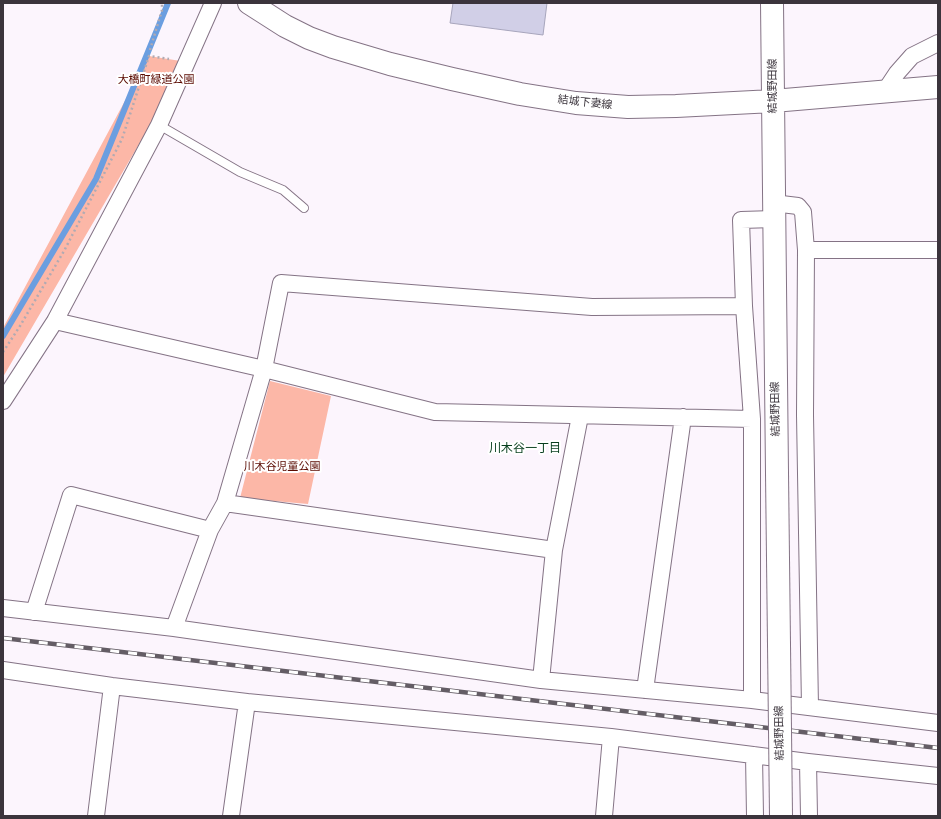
<!DOCTYPE html>
<meta charset="utf-8">
<style>
body{margin:0}
#map{position:relative;width:941px;height:819px;overflow:hidden;background:#fcf5fd;font-family:"Sofia Sans Condensed",sans-serif}
canvas{display:block}
.frame{position:absolute;inset:0;border:4px solid #3b343c;pointer-events:none}
</style>
<div id="map">
<canvas width="941" height="819"></canvas>
<div class="frame"></div>
</div>
<script>
const context = document.querySelector('canvas').getContext('2d');
context.lineJoin = 'round';
function paint(path, color) {
  context.fillStyle = color;
  context.fill(path, 'evenodd');
}
function poly(rows) {
  const path = new Path2D();
  for (const r of rows) {
    path.moveTo(r[0], r[1]);
    for (let i = 2; i < r.length; i += 2) path.lineTo(r[i], r[i + 1]);
  }
  return path;
}
function strokePath(path, color, width, dash) {
  context.strokeStyle = color;
  context.lineWidth = width;
  context.lineCap = dash ? 'butt' : 'round';
  context.setLineDash(dash || []);
  context.stroke(path);
}
function write(font, color, halo, rows, align = 'center') {
  context.font = font + ' "Sofia Sans Condensed","Noto Sans JP",sans-serif';
  context.lineWidth = 4;
  context.setLineDash([]);
  context.textBaseline = 'middle';
  context.strokeStyle = halo;
  context.fillStyle = color;
  for (const [text, x, y, turn = 0] of rows) {
    context.save();
    context.translate(x, y);
    context.rotate((+turn || 0) * Math.PI / 180);
    context.textAlign = isNaN(turn) ? turn : align;
    if (halo) context.strokeText(text, 0, 0);
    context.fillText(text, 0, 0);
    context.restore();
  }
}
paint(poly([
 [149,56,187,62,3,377,3,328],
 [270,381,331,396,308,504,240,498]
]), '#fcb7a7');
strokePath(poly([
 [3,336,96,179,168,3]
]), '#6b9ee0', 6);
const building = poly([
 [453,3,547,3,543,35,450,23,453,3]
]);
paint(building, '#d1cfe7');
strokePath(building, '#a7a5bc', 1);
const service = poly([
 [159,125,240,172,283,190,304,208]
]);
const minor = poly([
 [885,91,897,73,912,56,938,43],
 [773,203,798,206,803,212,806,250,805,415,810,707],
 [806,250,938,250],
 [55,321,264,369,435,412,752,419],
 [3,401,55,321,159,125,213,3],
 [225,503,554,550],
 [3,608,174,628,541,680,752,700,938,723],
 [34,612,71,495,210,530],
 [174,628,210,530,225,503,264,369,281,283,592,307,744,306],
 [3,670,112,686,247,702,611,737,808,762,938,776],
 [541,680,554,550,580,416],
 [645,690,683,417],
 [752,700,752,419,744,306,741,220,774,219],
 [754,755,755,816],
 [808,762,809,816],
 [96,816,112,686],
 [231,816,247,702],
 [604,816,611,737]
]);
const primary = poly([
 [249,3,285,26,309,38,333,47,390,64,452,79,520,94,576,103,628,107,676,106,773,101,938,87],
 [772,3,777,473]
]);
strokePath(service, '#847385', 10);
strokePath(minor, '#847385', 18);
strokePath(primary, '#847385', 24);
strokePath(poly([
 [150,50,162,10,162,3],
 [3,352,20,326,64,251,122,139,149,56,169,59]
]), '#b1aab2', 2.5, [2, 3]);
strokePath(service, '#fff', 8);
strokePath(minor, '#fff', 16);
strokePath(primary, '#fff', 22);
const rail = poly([
 [3,638,938,748]
]);
strokePath(rail, '#645d65', 4.5);
strokePath(rail, '#fff', 3, [9]);
const primaryBridge = poly([
 [777,473,781,816]
]);
strokePath(primaryBridge, '#847385', 24, []);
strokePath(primaryBridge, '#fff', 22);
write('11px', '#5a0a00', '#fff', [
 ["大橋町緑道公園",156,80],
 ["川木谷児童公園",282,467]
]);
write('11px', '#3b343c', '#fff', [
 ["結城野田線",773,86,-90],
 ["結城下妻線",585,103,6],
 ["結城野田線",776,409,-91],
 ["結城野田線",780,733,-91]
]);
write('12px', '#073e1d', '#fff', [
 ["川木谷一丁目",525,449]
]);
</script>
